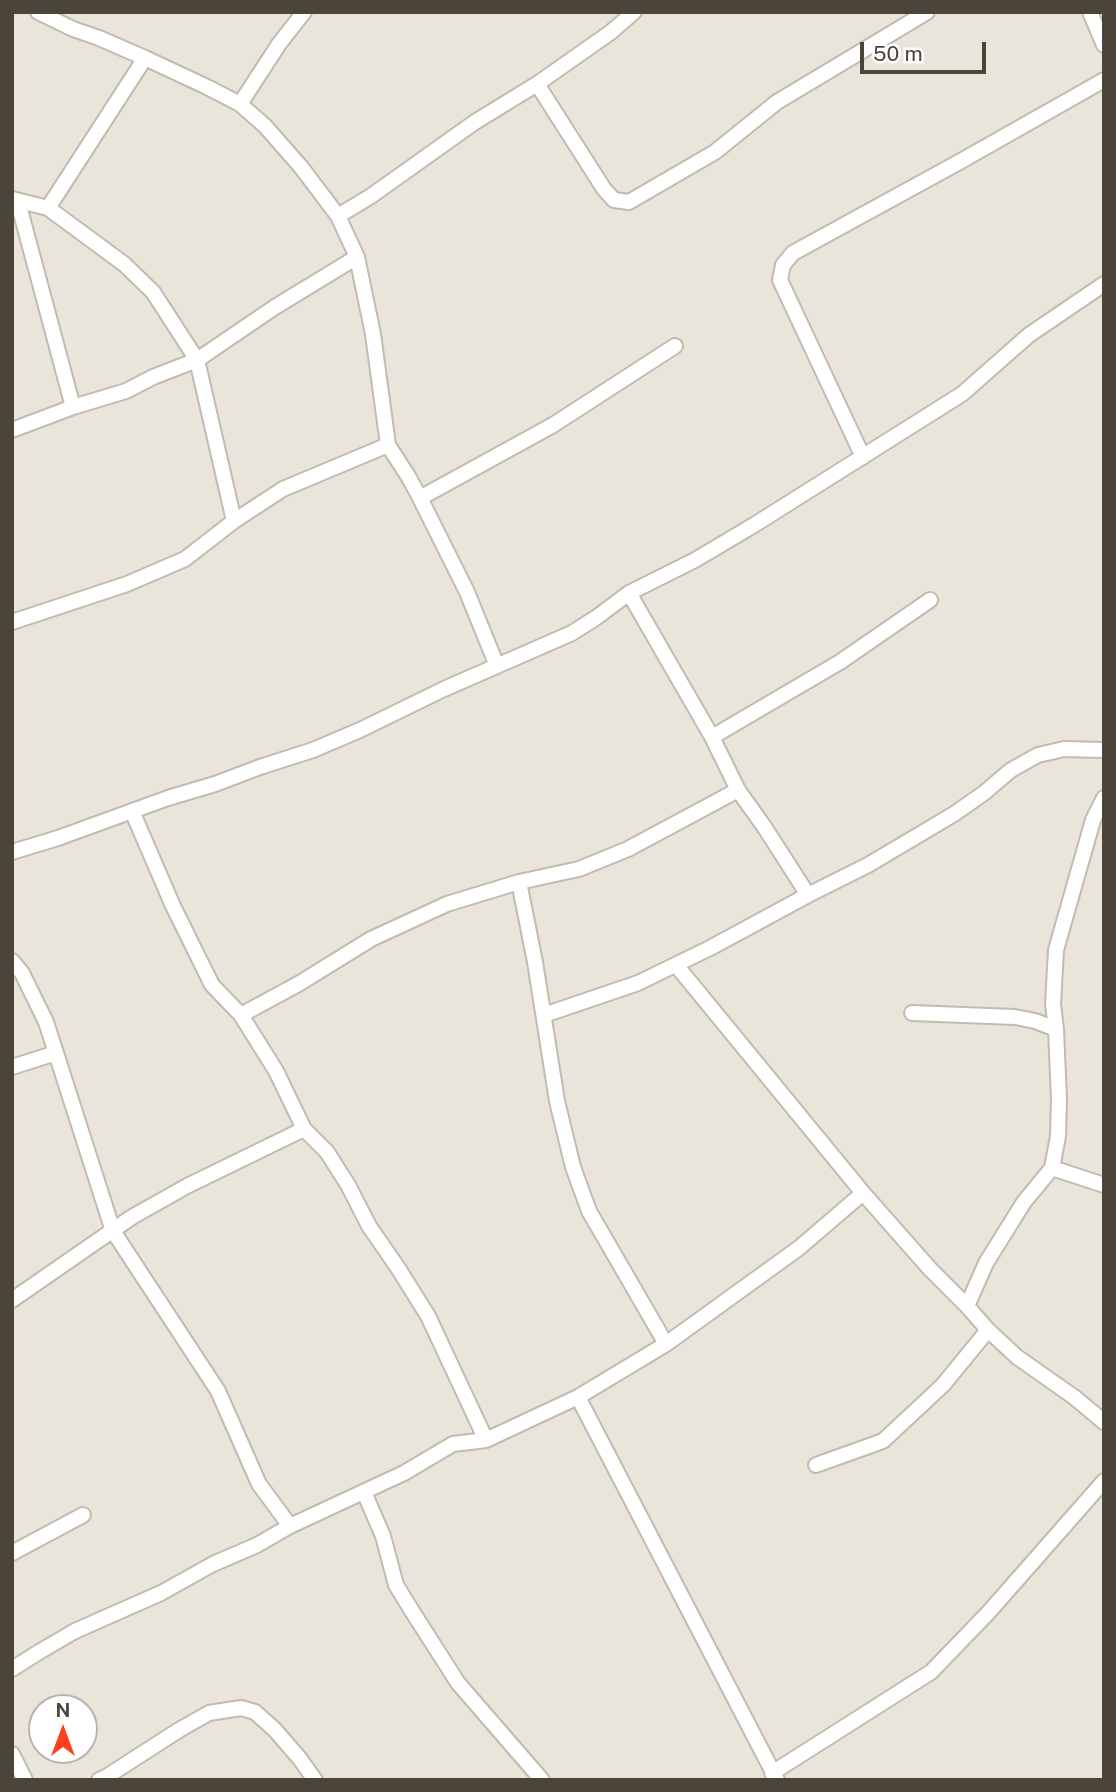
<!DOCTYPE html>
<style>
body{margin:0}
#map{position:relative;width:1116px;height:1792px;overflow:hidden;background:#f6f3ec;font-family:"Public Sans",sans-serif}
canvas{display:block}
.frame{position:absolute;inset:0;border:14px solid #4b4439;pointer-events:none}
.north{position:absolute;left:28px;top:1694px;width:70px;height:70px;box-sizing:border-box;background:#fff;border:2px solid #b7b4b0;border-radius:50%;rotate:0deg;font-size:19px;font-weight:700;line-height:28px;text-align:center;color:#4b4439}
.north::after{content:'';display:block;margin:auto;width:24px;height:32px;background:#fc3f1d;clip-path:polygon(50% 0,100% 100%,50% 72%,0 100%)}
.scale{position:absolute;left:860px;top:42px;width:126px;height:32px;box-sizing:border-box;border:4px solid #4b4439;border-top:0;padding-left:9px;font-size:21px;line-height:24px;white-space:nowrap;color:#4b4439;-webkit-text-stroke:5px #fff;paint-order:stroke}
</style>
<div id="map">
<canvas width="1116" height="1792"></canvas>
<div class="frame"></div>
<div class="north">N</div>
<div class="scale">50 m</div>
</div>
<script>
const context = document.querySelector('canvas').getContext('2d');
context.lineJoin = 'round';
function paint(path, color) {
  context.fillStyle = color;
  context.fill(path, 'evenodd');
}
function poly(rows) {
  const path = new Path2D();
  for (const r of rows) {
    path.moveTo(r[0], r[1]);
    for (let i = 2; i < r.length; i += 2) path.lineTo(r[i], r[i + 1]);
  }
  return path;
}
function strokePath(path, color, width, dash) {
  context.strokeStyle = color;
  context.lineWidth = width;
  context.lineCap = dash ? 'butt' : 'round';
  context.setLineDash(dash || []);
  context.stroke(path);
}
paint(poly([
 [12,12,1104,12,1104,1780,12,1780],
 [42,1708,84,1708,84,1750,42,1750]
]), '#eae5da');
const street = poly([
 [38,12,73,29,99,38,145,58,207,87,240,104,265,126,301,167,338,216,357,257,373,334,388,445,408,476,420,498,467,592,497,666],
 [1090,12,1104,45],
 [537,84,604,189,614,200,629,202,715,152,777,102,927,12],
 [240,104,279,44,304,12],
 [12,199,48,208,124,264,153,292,197,360,234,521],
 [18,202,73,407],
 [48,208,145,58],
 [338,216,371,196,475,122,537,84,611,32,634,12],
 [12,430,73,407,126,391,153,377,197,360,275,307,357,257],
 [863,457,780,280,783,265,793,253,961,161,1104,80],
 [420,498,553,425,675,346],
 [629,593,712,737,738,790,765,828,808,895],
 [12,622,127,584,185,559,234,521,283,489,388,445],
 [712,737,840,662,930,600],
 [132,811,173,906,212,985,241,1015,276,1071,304,1129,327,1152,348,1185,369,1226,398,1268,428,1316,486,1440],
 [12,852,58,838,168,798,215,784,260,767,313,750,360,730,444,689,572,633,597,617,629,593,695,560,754,525,962,394,1029,335,1104,284],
 [519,882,535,962,557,1101,573,1167,589,1211,666,1344],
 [12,961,22,973,46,1022,56,1053,12,1067],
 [676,965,863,1193,930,1269,967,1306,988,1330,1017,1357,1074,1397,1104,1422],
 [912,1013,1015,1017,1035,1021,1056,1029],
 [241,1015,300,983,371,939,447,904,519,882,579,869,628,849,738,790],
 [544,1015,638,983,710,948,808,895,868,865,954,814,984,793,1011,770,1038,755,1064,749,1104,750],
 [56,1053,113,1231,218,1391,259,1484,290,1526],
 [1052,1168,1104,1185],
 [12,1300,132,1217,187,1186,304,1129],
 [967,1306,986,1263,1024,1202,1052,1168,1058,1136,1059,1100,1056,1029,1053,1004,1056,950,1093,820,1104,798],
 [578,1397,777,1780],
 [816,1465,883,1441,943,1385,988,1330],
 [364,1492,383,1536,396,1585,412,1611,458,1683,542,1780],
 [12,1553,83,1515],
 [12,1669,39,1652,75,1631,161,1593,213,1564,257,1545,290,1526,404,1473,453,1444,486,1440,578,1397,666,1344,799,1248,863,1193],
 [12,1754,25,1780],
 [772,1773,931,1672,988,1613,1104,1481],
 [99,1780,106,1777,179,1730,209,1713,241,1708,255,1712,275,1730,300,1759,315,1780]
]);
strokePath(street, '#c2bbae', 18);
strokePath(street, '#fff', 14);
</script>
